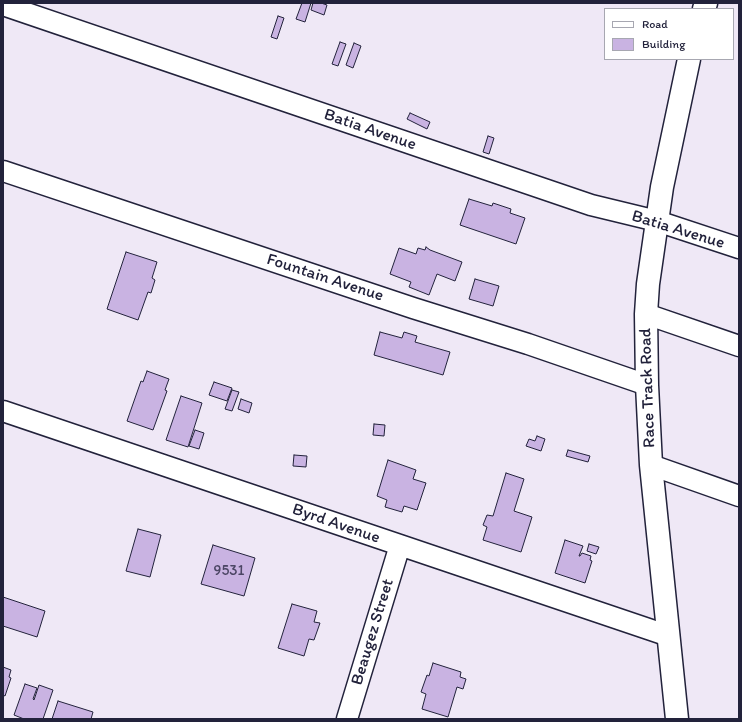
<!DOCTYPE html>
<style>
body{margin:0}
#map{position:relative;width:742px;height:722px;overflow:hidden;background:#efe8f6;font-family:Itim,sans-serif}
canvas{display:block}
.frame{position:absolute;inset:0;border:4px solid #22223b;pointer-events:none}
.legend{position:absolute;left:604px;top:8px;width:130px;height:52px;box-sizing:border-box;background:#fff;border:1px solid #a7a7b1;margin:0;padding:5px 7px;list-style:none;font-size:12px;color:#22223b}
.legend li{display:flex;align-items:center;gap:8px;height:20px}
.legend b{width:20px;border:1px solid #a7a7b1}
</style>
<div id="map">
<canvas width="742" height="722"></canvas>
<div class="frame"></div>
<ul class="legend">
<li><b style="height:5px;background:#fff"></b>Road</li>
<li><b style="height:11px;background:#c9b3e2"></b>Building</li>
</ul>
</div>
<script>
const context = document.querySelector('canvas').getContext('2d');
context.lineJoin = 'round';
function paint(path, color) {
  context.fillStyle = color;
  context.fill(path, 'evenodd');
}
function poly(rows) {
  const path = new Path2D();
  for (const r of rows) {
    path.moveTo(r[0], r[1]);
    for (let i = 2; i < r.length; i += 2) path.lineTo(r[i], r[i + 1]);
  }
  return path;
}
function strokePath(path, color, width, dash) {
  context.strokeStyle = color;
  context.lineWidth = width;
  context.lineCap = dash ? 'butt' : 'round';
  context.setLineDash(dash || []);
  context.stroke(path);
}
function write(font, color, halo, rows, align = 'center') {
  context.font = font + ' Itim,sans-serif';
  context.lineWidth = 3.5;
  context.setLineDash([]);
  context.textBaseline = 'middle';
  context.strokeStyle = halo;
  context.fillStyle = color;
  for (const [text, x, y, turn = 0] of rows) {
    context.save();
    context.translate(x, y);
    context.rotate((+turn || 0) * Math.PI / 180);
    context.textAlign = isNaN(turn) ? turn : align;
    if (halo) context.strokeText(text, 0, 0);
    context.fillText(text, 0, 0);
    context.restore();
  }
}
const building = poly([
 [302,3,311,3,305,22,296,19,302,3],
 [313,3,321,3,327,5,324,15,311,10,313,3],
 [278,16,284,18,277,39,271,37,278,16],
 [340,42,346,44,338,66,332,64,340,42],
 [354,43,361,46,353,68,346,65,354,43],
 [410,113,430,122,427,129,407,119,410,113],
 [488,136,494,138,489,154,483,152,488,136],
 [469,199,492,206,493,203,511,209,510,213,525,218,516,244,460,225,469,199],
 [426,247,430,250,462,262,455,281,437,274,429,295,409,287,411,282,390,274,399,248,416,254,418,248,425,250,426,247],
 [126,252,157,262,152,278,155,280,151,293,148,292,138,320,107,309,126,252],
 [475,279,499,286,493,306,469,299,475,279],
 [380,332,402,338,404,332,417,336,415,342,450,352,443,375,374,355,380,332],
 [147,371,169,379,165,390,167,391,153,430,127,421,141,381,143,382,147,371],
 [214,382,232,388,227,401,209,395,214,382],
 [232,390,239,392,232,411,225,409,232,390],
 [181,396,202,403,188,447,166,440,181,396],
 [241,399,252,403,249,413,238,409,241,399],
 [374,424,385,425,384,436,373,435,374,424],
 [195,430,204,433,199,449,189,446,195,430],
 [537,436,545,439,541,451,526,446,529,439,535,441,537,436],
 [568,450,590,456,588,462,566,456,568,450],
 [294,455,307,456,306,467,293,466,294,455],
 [388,460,416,470,413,479,426,483,417,510,404,506,402,512,385,507,387,500,377,496,388,460],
 [506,473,524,479,514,511,532,517,521,552,483,540,487,527,483,525,487,515,493,516,506,473],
 [138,529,161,535,150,577,126,571,138,529],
 [565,540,583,546,579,556,580,556,582,553,591,556,590,560,592,561,585,583,555,573,565,540],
 [589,544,599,547,596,554,587,551,589,544],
 [213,545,255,558,244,596,201,584,213,545],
 [3,597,45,611,37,637,3,626,3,597],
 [292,604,317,611,314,622,320,623,314,640,309,639,304,656,278,648,292,604],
 [433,663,461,672,460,677,466,679,463,689,457,687,448,717,422,709,426,694,421,692,427,675,429,676,433,663],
 [3,667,11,670,9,677,11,678,5,696,3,695,3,667],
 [25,684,37,688,33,699,34,700,39,685,53,690,43,719,24,719,14,715,25,684],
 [58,701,93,712,91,719,52,719,58,701]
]);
paint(building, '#c9b3e2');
strokePath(building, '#22223b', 1);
const street = poly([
 [3,5,591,205,657,221,739,248],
 [3,171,413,308,528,344,647,385],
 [646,314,739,346],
 [3,411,669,636],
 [651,465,739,496],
 [347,719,400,545]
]);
const secondary = poly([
 [704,9,706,3],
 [677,719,651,465,647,385,646,314,648,284,662,187,689,59]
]);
strokePath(street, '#22223b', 23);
strokePath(secondary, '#22223b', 25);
strokePath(street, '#fff', 20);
strokePath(secondary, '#fff', 22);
write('15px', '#4c4665', null, [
 ["9531",229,571]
]);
write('17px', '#22223b', '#fff', [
 ["Batia Avenue",370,130,19],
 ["Batia Avenue",678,230,17],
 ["Fountain Avenue",325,278,18],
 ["Race Track Road",648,388,-92],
 ["Byrd Avenue",336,524,19],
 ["Beaugez Street",373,632,-73]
]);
</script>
